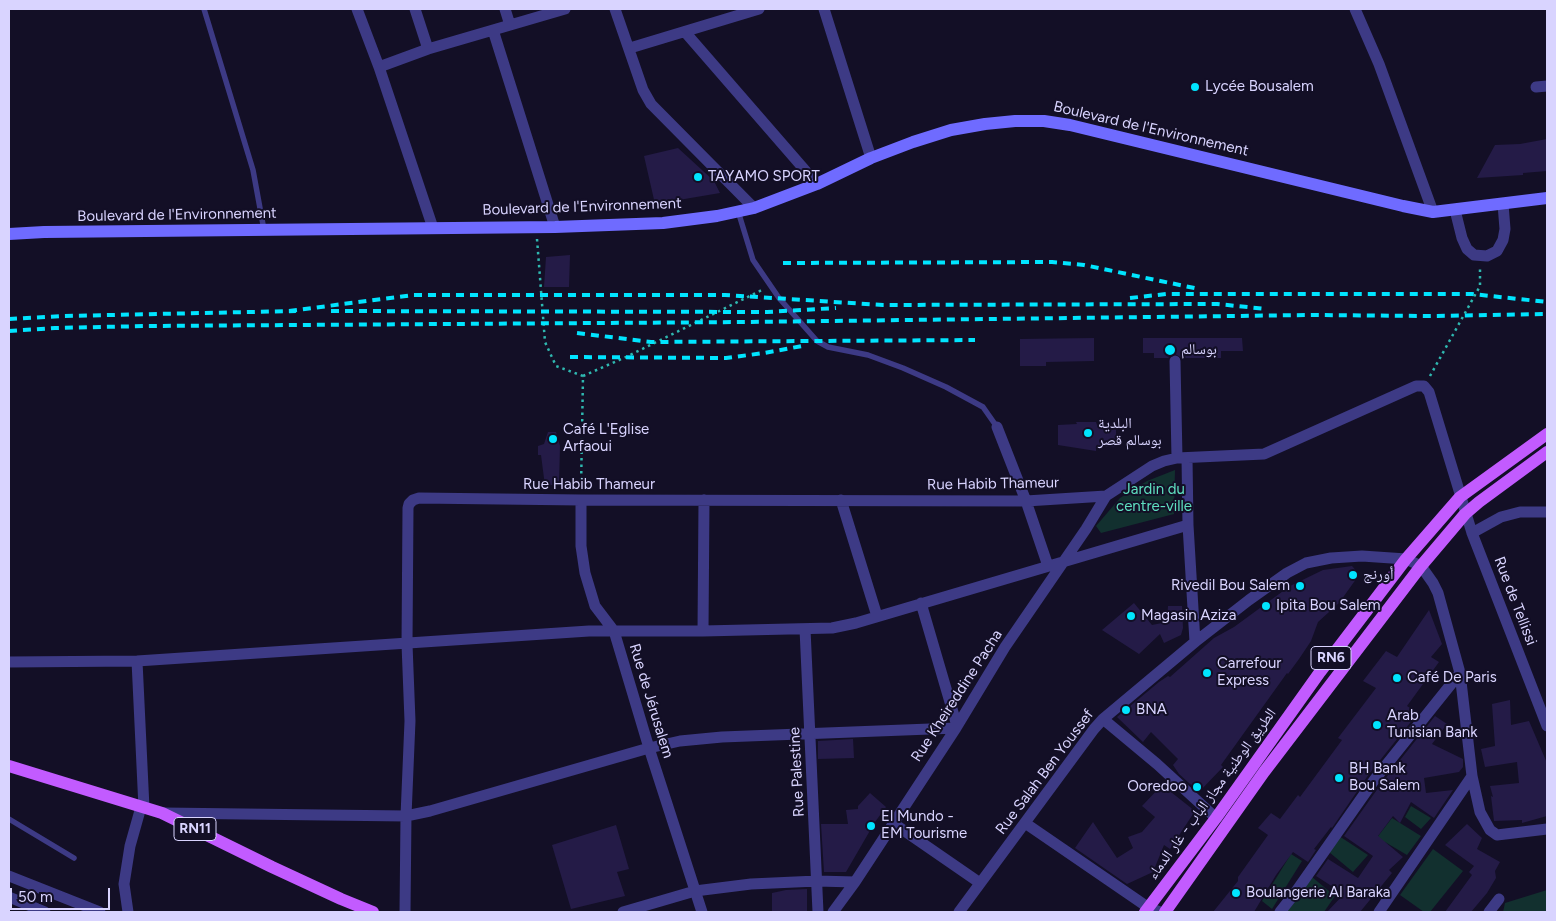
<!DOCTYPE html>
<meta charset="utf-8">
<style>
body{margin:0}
#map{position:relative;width:1556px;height:921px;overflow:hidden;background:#130f26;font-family:Figtree,sans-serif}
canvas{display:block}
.frame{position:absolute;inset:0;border:10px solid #d9d4ff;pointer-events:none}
.scale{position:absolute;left:10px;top:888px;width:100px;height:22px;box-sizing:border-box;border:2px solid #d9d4ff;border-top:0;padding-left:6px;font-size:15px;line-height:18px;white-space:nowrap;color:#d9d4ff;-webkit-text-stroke:4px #130f26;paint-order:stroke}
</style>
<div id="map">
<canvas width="1556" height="921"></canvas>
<div class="frame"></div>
<div class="scale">50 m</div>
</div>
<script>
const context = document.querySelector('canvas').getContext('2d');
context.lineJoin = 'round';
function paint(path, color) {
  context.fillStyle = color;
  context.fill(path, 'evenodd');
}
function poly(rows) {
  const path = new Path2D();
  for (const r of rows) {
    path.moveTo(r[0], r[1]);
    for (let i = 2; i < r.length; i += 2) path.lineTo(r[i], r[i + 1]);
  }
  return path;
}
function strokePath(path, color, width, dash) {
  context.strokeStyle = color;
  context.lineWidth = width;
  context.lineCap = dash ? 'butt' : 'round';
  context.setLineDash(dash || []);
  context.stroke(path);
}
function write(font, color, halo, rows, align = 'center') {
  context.font = font + ' Figtree,"Noto Naskh Arabic",sans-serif';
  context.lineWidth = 4;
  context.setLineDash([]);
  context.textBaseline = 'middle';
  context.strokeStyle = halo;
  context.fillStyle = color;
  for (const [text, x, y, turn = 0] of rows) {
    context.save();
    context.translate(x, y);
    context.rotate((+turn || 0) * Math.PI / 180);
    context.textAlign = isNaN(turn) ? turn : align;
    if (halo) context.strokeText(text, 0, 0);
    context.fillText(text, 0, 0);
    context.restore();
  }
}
paint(poly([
 [1175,470,1174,514,1101,533,1096,526,1120,498,1147,481],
 [1411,806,1431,818,1421,829,1405,817],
 [1392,818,1421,836,1407,855,1385,842,1369,848],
 [1339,836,1368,855,1353,872,1329,852],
 [1433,849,1463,871,1430,912,1424,912,1400,895],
 [1291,854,1302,861,1272,909,1262,901],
 [1312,877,1335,896,1324,912,1286,912,1300,896],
 [1547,890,1547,912,1503,912,1505,903]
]), '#12302f');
paint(poly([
 [1547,139,1547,171,1523,173,1523,175,1477,178,1495,145,1520,144],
 [678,148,714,181,720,193,655,204,644,156],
 [570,255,569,287,544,287,546,257],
 [1094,338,1094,361,1046,362,1046,366,1020,366,1020,339],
 [1143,338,1242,338,1243,351,1221,351,1221,358,1182,358,1175,354,1172,354,1168,358,1154,358,1154,353,1143,353],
 [1076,422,1096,422,1097,425,1116,425,1116,447,1096,447,1096,451,1058,445,1058,425,1077,424],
 [548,432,556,432,560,446,559,484,545,486,541,455,538,455,538,446,544,444],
 [1352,566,1359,574,1354,582,1339,603,1318,622,1311,641,1299,659,1288,674,1287,673,1221,765,1223,767,1199,792,1179,774,1173,765,1178,759,1151,732,1143,742,1117,717,1159,682,1168,676,1170,677,1214,638,1234,627,1290,586,1323,570],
 [1134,603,1152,625,1167,622,1168,606,1182,606,1183,628,1181,635,1164,643,1160,634,1139,654,1102,630],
 [1429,610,1442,644,1431,657,1439,662,1407,706,1418,713,1369,774,1332,828,1331,827,1314,849,1316,850,1308,862,1293,852,1276,875,1254,912,1213,912,1238,881,1238,877,1268,835,1258,828,1271,813,1280,819,1298,795,1300,797,1342,740,1338,738,1376,688,1363,681,1386,651,1397,657],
 [1510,700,1511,725,1529,721,1547,763,1547,816,1522,823,1522,820,1494,821,1491,796,1493,797,1490,786,1519,783,1517,762,1485,767,1481,749,1495,746,1492,704],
 [1435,716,1447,724,1432,744,1463,759,1463,767,1459,772,1424,778,1426,793,1453,790,1434,818,1411,802,1400,823,1393,816,1378,836,1403,857,1389,870,1392,873,1360,912,1327,912,1344,894,1316,876,1328,859,1358,878,1373,856,1344,836,1381,784],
 [853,739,854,758,818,759,818,741],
 [1162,785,1195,811,1170,849,1164,845,1153,872,1127,884,1075,848,1093,822,1117,858,1133,848,1128,837,1142,832,1155,817,1142,806],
 [870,793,886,807,875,822,846,872,824,872,821,824,848,824,846,810,858,809,858,806],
 [1467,824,1482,838,1477,849,1500,862,1495,871,1496,878,1487,893,1471,912,1445,912,1472,875,1469,872,1474,866,1445,845],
 [616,825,629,869,617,872,625,896,571,909,552,845],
 [807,889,807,912,772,912,772,893,786,890]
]), '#241b47');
strokePath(poly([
 [537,239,545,342,556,366,583,376,581,489],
 [583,376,626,357,762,290],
 [1430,376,1480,286,1480,267]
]), '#2fb8b0', 2.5, [2.5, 4]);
strokePath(poly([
 [204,9,253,170,264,230],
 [738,211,753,260,779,298,817,341,828,347,868,355,903,368,946,387,983,407,997,427],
 [9,819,74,858]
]), '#3d3a85', 5.5);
strokePath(poly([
 [357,9,379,67,433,228],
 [415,9,428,49],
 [505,9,510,25],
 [615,9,643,90,651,104,754,208],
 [824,9,871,158],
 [1355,9,1379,64,1433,212],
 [493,30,555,227],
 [685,32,817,184],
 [630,48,759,9],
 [379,67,428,49,565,9],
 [1536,87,1547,86],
 [1455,210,1462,238,1467,249,1474,255,1487,256,1497,251,1503,240,1505,229,1503,204],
 [1175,361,1177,458],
 [997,427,1026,501,1048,566],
 [1187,458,1188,525,1195,642],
 [581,500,581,546,585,573,595,606,614,631,649,748,702,912],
 [841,500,877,616],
 [1472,533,1501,517,1520,512,1547,512],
 [921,603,957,726],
 [805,629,818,912],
 [703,631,704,500],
 [137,661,144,808],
 [9,662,137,661,589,631,703,631,832,628,856,623,1188,525],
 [1103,719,1157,764,1216,818],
 [163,813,406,816,430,811,649,748,680,741,722,737,956,728],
 [893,823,980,883],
 [1025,823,1149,908,1160,912],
 [9,876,100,912],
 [9,897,45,912],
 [128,912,124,884,130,846,141,807],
 [405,912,406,816,410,721,407,644,408,508,409,504,413,500,419,498,581,500,1026,501,1106,496,1152,466,1164,461,1177,458,1264,454,1416,386,1424,386,1429,392,1472,533,1547,726],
 [623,912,695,891,751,884,817,881,855,882],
 [833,912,855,882,956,728,1005,647,1086,529,1106,496],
 [959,912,1094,729,1103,719,1195,642,1249,600,1287,573,1306,563,1331,558,1362,556,1406,559,1421,566,1433,583,1438,593,1460,673,1472,776,1480,812,1490,830,1497,835,1547,829],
 [1280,912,1295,893,1375,779,1460,673],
 [1379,912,1472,776],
 [1489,912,1499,899]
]), '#3d3a85', 11);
strokePath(poly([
 [9,234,44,232,555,227,663,223,717,216,754,208,817,184,871,158,913,142,951,130,985,124,1015,121,1044,121,1070,125,1403,206,1433,212,1547,198]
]), '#6f6bff', 12);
strokePath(poly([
 [9,766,162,813,272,867,341,899,373,912],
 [1145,912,1216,818,1320,672,1406,559,1460,497,1547,434],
 [1165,912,1264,772,1421,566,1465,514,1479,502,1547,452]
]), '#c25bff', 12);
strokePath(poly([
 [783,263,1052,262,1084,265,1199,289],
 [1130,298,1166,294,1472,294,1547,302],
 [289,311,413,295,725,295,883,305,1217,304,1267,309],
 [331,311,767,312,836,308],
 [9,319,64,316,296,311],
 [9,331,55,328,147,326,747,322,1312,315,1430,316,1547,314],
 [577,333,651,342,975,340],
 [570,357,726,358,764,353,802,346]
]), '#00e5ff', 4, [8, 6]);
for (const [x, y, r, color] of [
 [1195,87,5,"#00e5ff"],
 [698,177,5,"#00e5ff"],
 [1170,350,6,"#00e5ff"],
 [1088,433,5,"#00e5ff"],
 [553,439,5,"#00e5ff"],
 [1353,575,5,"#00e5ff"],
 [1300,586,5,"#00e5ff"],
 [1266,606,5,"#00e5ff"],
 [1131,616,5,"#00e5ff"],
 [1207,673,5,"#00e5ff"],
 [1397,678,5,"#00e5ff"],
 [1126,710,5,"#00e5ff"],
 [1377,725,5,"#00e5ff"],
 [1339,778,5,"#00e5ff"],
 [1197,787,5,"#00e5ff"],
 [871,826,5,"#00e5ff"],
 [1236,893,5,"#00e5ff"]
]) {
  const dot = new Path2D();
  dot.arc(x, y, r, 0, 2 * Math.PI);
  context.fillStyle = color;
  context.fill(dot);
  strokePath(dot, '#130f26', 2);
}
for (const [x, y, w] of [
 [1331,658,40],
 [195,829,42]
]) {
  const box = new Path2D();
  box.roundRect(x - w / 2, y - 11.5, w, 23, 4);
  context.fillStyle = '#130f26';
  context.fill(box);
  strokePath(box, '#d9d4ff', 1);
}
write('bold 14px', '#d9d4ff', null, [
 ["RN6",1331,658],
 ["RN11",195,829]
]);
write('15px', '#d9d4ff', '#130f26', [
 ["Lycée Bousalem",1205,87],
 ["TAYAMO SPORT",708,177],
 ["بوسالم",1181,350],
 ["البلدية",1098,424],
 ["بوسالم قصر",1098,441],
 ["Café L'Eglise",563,430],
 ["Arfaoui",563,447],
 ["أورنج",1363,575],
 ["Rivedil Bou Salem",1290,586,"right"],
 ["Ipita Bou Salem",1276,606],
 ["Magasin Aziza",1141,616],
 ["Carrefour",1217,664],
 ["Express",1217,681],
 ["Café De Paris",1407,678],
 ["BNA",1136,710],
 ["Arab",1387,716],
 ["Tunisian Bank",1387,733],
 ["BH Bank",1349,769],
 ["Bou Salem",1349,786],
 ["Ooredoo",1187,787,"right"],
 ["El Mundo -",881,817],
 ["EM Tourisme",881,834],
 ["Boulangerie Al Baraka",1246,893]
], 'left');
write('15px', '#d9d4ff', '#130f26', [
 ["Boulevard de l'Environnement",1151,129,13],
 ["Boulevard de l'Environnement",582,207,-2],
 ["Boulevard de l'Environnement",177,215,-1],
 ["Rue Habib Thameur",993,484,-1],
 ["Rue Habib Thameur",589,485],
 ["Rue de Tellissi",1515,601,69],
 ["Rue Kheireddine Pacha",957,696,-57],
 ["Rue de Jérusalem",651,701,73],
 ["Rue Palestine",797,772,-93],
 ["Rue Salah Ben Youssef",1045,772,-53],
 ["الطريق الوطنية مجاز الباب - غار الدماء",1212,794,-54]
]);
write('15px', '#5fe0c0', '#130f26', [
 ["Jardin du",1154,490],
 ["centre-ville",1154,507]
]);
</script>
